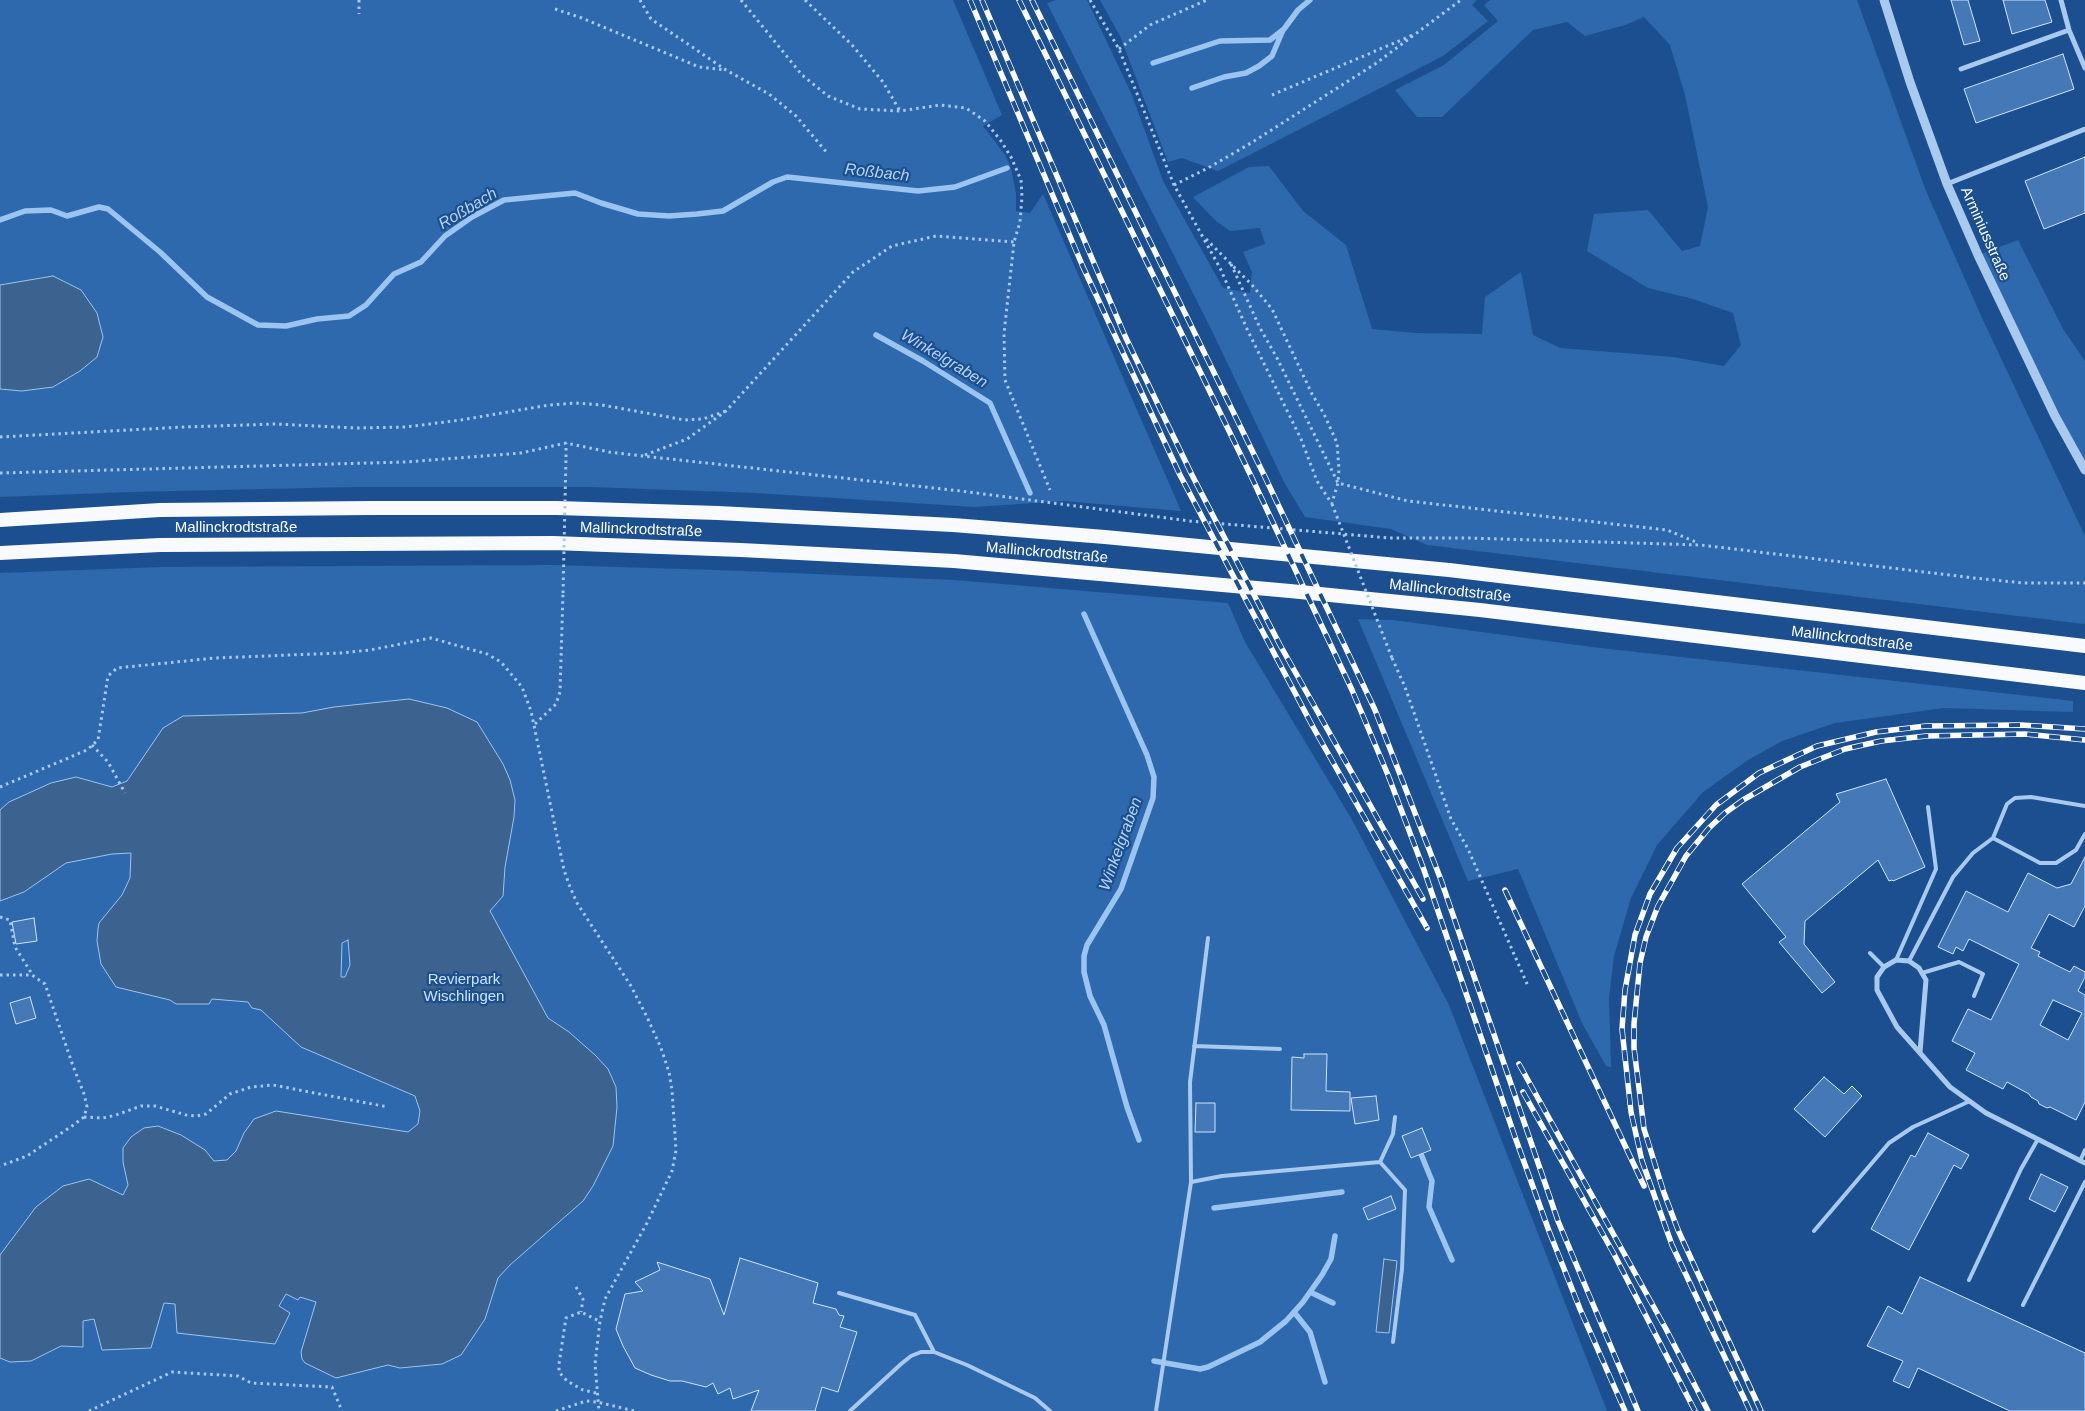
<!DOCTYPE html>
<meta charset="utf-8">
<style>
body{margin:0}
canvas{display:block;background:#1b4f8f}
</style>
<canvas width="2085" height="1411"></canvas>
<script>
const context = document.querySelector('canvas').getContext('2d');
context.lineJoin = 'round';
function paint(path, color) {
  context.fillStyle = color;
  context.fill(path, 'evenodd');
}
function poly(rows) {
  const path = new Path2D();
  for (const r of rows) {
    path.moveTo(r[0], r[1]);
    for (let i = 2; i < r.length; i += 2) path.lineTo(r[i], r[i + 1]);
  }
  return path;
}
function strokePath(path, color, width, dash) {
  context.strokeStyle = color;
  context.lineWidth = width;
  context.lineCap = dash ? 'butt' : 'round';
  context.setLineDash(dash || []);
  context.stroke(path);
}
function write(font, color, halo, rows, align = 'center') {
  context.font = font + ' Helvetica,sans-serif';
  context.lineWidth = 4.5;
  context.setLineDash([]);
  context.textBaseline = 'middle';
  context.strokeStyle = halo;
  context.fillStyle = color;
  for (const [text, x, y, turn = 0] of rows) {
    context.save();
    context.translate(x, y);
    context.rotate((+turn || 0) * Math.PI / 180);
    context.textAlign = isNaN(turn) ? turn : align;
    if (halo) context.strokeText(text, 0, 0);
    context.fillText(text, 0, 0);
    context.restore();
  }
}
paint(poly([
 [0,0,953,0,1002,115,983,126,1005,155,1011,168,1016,194,1016,211,1030,213,1043,194,1181,511,1064,501,975,507,756,493,591,487,353,487,131,492,0,497,0,389,22,391,53,387,80,371,97,313,81,290,53,276,0,285],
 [1056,0,1087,0,1132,95,1163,181,1223,288,1250,293,1252,272,1243,252,1265,244,1260,228,1230,231,1216,221,1193,197,1249,167,1269,166,1303,211,1346,245,1372,329,1415,333,1482,334,1485,297,1521,272,1533,335,1560,348,1673,357,1724,366,1741,345,1733,313,1693,299,1648,288,1587,251,1594,214,1648,210,1682,251,1700,246,1708,207,1685,95,1670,45,1644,17,1625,25,1585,36,1567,22,1533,30,1442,117,1417,117,1395,90,1444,65,1498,21,1484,5,1490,0,1857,0,1926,191,1982,318,2085,536,2085,624,1427,545,1391,529,1305,517,1284,482,1213,333,1047,3],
 [1100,0,1477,0,1472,5,1488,21,1443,56,1218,171,1182,158,1168,162,1120,36],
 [2018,240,2063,329,2085,361,2085,470,1978,255],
 [554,565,745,571,954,580,1228,603,1245,642,1351,818,1449,1005,1607,1411,0,1411,0,573,162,567],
 [1358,619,1393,620,1592,647,2073,701,2073,712,1944,708,1835,723,1782,741,1748,760,1703,792,1657,845,1631,898,1614,956,1609,998,1611,1067,1606,1066,1582,1023,1518,869,1468,881]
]), '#2e69ad');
const water = poly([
 [53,276,81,290,97,313,103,337,97,357,80,371,53,387,22,391,0,389,0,285,53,276],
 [409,699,447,708,477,722,503,764,510,780,515,800,514,817,505,867,503,896,490,911,548,1018,569,1032,595,1055,608,1069,616,1087,617,1107,613,1146,593,1186,583,1201,510,1265,498,1278,485,1319,461,1355,442,1364,400,1368,388,1365,336,1378,305,1363,302,1359,301,1352,316,1302,300,1297,298,1300,286,1294,279,1306,290,1313,275,1344,177,1333,175,1304,164,1303,151,1348,102,1350,94,1319,83,1321,83,1347,61,1346,31,1361,10,1362,0,1358,0,1255,36,1207,63,1186,89,1179,123,1195,128,1185,123,1162,123,1148,131,1137,144,1128,158,1126,181,1135,205,1150,214,1161,227,1160,236,1151,244,1133,254,1119,276,1111,408,1132,418,1124,420,1111,415,1096,301,1047,261,1010,252,1008,248,1002,212,999,209,1004,176,1004,170,1000,116,987,101,964,97,941,98,929,99,923,122,895,130,878,131,853,112,854,66,863,24,892,0,901,0,810,9,802,51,783,76,777,112,787,127,781,163,728,183,716,302,713,334,707,409,699],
 [348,940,350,965,345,977,341,977,342,943,348,940],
 [1384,1259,1397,1261,1389,1333,1376,1332,1384,1259]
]);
paint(water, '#3c6290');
strokePath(water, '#9cc4f0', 1);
strokePath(poly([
 [1153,63,1220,41,1270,40,1284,29,1298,10,1310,0],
 [1192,88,1224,77,1246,73,1259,66,1272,56,1283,30],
 [0,220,25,211,51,210,67,216,99,207,108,209,160,252,207,297,258,325,286,326,317,319,349,316,366,305,394,274,421,262,445,236,472,217,504,200,575,193,601,203,638,214,669,216,697,214,723,211,773,182,787,177,918,191,955,187,1007,168],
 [876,335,923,361,990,403,1030,493],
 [1084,614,1147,755,1154,777,1153,798,1121,889,1087,945,1084,956,1084,972,1090,996,1104,1025,1127,1107,1139,1140],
 [1421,1154,1432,1181,1429,1207,1452,1260],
 [1214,1208,1342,1192],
 [1310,1292,1333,1303],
 [1294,1312,1310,1332,1325,1382],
 [1154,1361,1200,1369,1208,1367,1260,1342,1286,1321,1303,1302,1322,1275,1331,1259,1335,1236]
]), '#9cc4f0', 5.5);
const building = poly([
 [1951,0,1968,0,1980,41,1964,45,1951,0],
 [2003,0,2045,0,2052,22,2012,34,2003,0],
 [2063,54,2074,89,1976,123,1964,89,2063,54],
 [2085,157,2085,213,2044,229,2025,181,2085,157],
 [1886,779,1925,867,1893,881,1892,880,1889,881,1878,860,1805,921,1804,944,1835,982,1822,993,1779,942,1786,937,1742,884,1840,802,1836,794,1886,779],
 [2085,857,2085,906,2074,927,2049,914,2031,948,2040,952,2038,956,2070,972,2074,966,2085,972,2085,977,2078,991,2085,995,2085,1102,2076,1120,2050,1107,2047,1108,2039,1104,2038,1101,2031,1097,2029,1094,2007,1082,2003,1089,1966,1070,1975,1053,1952,1041,1968,1009,1991,1020,2019,964,1969,939,1963,951,1956,947,1953,954,1938,947,1966,891,2008,912,2028,873,2057,888,2071,884,2085,857],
 [2053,1000,2082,1013,2068,1040,2040,1025,2053,1000],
 [34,918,37,941,16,944,12,922,34,918],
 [30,997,36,1018,16,1024,10,1003,30,997],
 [1304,1054,1327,1054,1326,1091,1350,1092,1350,1111,1291,1110,1292,1057,1304,1058,1304,1054],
 [1824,1077,1844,1094,1852,1086,1862,1096,1825,1137,1794,1109,1824,1077],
 [1376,1096,1379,1120,1355,1124,1351,1098,1376,1096],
 [1196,1103,1215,1103,1215,1132,1195,1132,1196,1103],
 [1422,1128,1431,1150,1411,1158,1402,1136,1422,1128],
 [1928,1133,1969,1155,1961,1169,1954,1165,1909,1250,1871,1229,1911,1155,1915,1157,1928,1133],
 [2041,1174,2068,1187,2055,1212,2029,1199,2041,1174],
 [1391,1196,1396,1209,1368,1220,1363,1208,1391,1196],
 [740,1258,818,1283,813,1303,836,1309,839,1315,844,1316,840,1327,857,1332,838,1392,822,1387,815,1411,751,1411,759,1390,733,1399,730,1388,718,1394,713,1383,706,1387,682,1381,670,1381,651,1375,635,1368,623,1346,616,1329,625,1294,643,1291,635,1282,660,1270,657,1262,710,1279,724,1315,740,1258],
 [1920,1277,2085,1353,2085,1411,2010,1411,1918,1368,1909,1388,1893,1381,1903,1361,1867,1346,1888,1306,1902,1314,1920,1277]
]);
paint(building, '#4478b7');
strokePath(building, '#cfe3fa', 1);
strokePath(poly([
 [359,0,359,14],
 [640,0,651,19,726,70,769,94,796,116,828,154],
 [741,0,802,75,828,96,860,109,900,111,940,105,966,108,985,121,1001,141,1011,157,1021,180,1022,197,1020,222,1014,242,1004,334,1005,380,1050,490],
 [805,0,852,45,883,82,900,111],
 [1090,0,1119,49,1174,185,1220,268,1247,329,1301,439,1317,481,1332,504],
 [555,9,582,18,699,67,725,70],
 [1119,49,1150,25,1207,0],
 [1272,95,1413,35],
 [1174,185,1208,168,1251,143,1375,64,1461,0],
 [1206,239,1252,285,1272,309,1312,394,1324,414,1337,443,1339,469,1338,483,1332,503],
 [1231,264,1260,328,1277,358,1338,483,1408,501,1667,530,1698,543],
 [0,437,184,427,276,424,356,428,406,427,461,420,549,405,575,403,602,405,685,420,703,419,726,411],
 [645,455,687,439,726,411,853,272,892,246,936,236,1014,242],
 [566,457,566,443],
 [0,473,406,462,521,453,566,443,609,452,643,456,961,491,1190,521,1390,538,1467,538,1701,545,1974,578,2024,583,2085,583],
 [1392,658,1405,687,1451,819,1468,849,1528,986],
 [535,724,556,704,560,692,563,593],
 [92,745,108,762,125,793],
 [0,787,87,750,98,740,108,676,117,668,215,658,341,653,370,650,431,638,487,654,501,662,522,687,531,711,564,870,570,887,577,903,631,986,647,1017,661,1048,669,1072,672,1090,676,1150,672,1171,647,1223,605,1299,600,1321,595,1364,599,1411],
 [0,917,10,920,15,947,32,974],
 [0,975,32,975,45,984,73,1066,84,1094,87,1107,84,1117,72,1126,27,1156,0,1166],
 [84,1117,103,1118,116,1115,141,1106,155,1106,186,1115,196,1116,206,1114,230,1094,251,1087,273,1085,388,1107],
 [576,1287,583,1299,581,1312],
 [596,1393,583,1390,567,1381,559,1372,559,1364,566,1318,581,1312,599,1321],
 [89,1411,172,1372,238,1376,251,1383,332,1387,342,1411],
 [556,1411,586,1401,597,1402,635,1411]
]), '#a9c9ee', 3, [2.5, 4]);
strokePath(poly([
 [1993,838,2040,863,2056,863,2076,850,2085,834],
 [1870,953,1884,967],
 [1896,960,1936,869,1928,807],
 [1909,961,1953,877,1973,853,1993,838,2007,804,2015,798,2031,797,2085,806],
 [1922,973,1959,962,1983,974,1974,996],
 [1194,1046,1280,1049],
 [2080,1161,2085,1150],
 [1380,1162,1393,1134,1395,1117],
 [1191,1182,1222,1176,1380,1162,1405,1190,1402,1269,1393,1342],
 [1814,1231,1889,1143,1913,1127,1970,1101],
 [1969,1280,2021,1169,2038,1139],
 [839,1293,915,1315,934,1352],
 [2023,1305,2085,1182],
 [850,1411,901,1364,911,1356,921,1352,934,1352,967,1365,1035,1398,1050,1411],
 [1156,1411,1191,1182,1190,1082,1208,938]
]), '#a9c9ee', 4);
strokePath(poly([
 [2061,0,2069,30,2085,68],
 [1961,69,2069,30],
 [1947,184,2085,129],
 [1920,1052,1926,980,1919,968,1909,961,1896,960,1884,967,1877,977,1877,990,1897,1027,1950,1087,1986,1113,2085,1163]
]), '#a9c9ee', 5);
strokePath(poly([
 [1884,0,1910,82,1947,184,1978,255,2055,416,2085,470]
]), '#a9c9ee', 9);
strokePath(poly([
 [0,520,160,510,371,508,557,508,718,513,953,525,1105,537,1449,570,2085,646],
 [0,553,160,545,553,543,741,550,954,561,1290,591,1480,610,2085,683]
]), '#f8faff', 14);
const rail = poly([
 [970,0,1083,267,1180,475,1313,727,1427,928],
 [982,0,1125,336,1192,475,1280,645,1423,899],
 [1019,0,1251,476,1352,690,1388,775,1424,870,1515,1137,1549,1231,1580,1309,1625,1411],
 [1032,0,1265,477,1375,710,1441,880,1558,1221,1638,1411],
 [1505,890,1644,1186],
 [1519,1064,1666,1329,1708,1411],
 [1523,1092,1614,1254,1695,1411],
 [1750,1411,1672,1245,1642,1161,1631,1112,1622,1029,1625,990,1635,935,1650,894,1677,848,1716,805,1759,773,1817,746,1876,732,1926,726,2021,725,2085,729],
 [1761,1411,1678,1230,1664,1193,1644,1129,1634,1048,1634,1024,1640,963,1646,937,1658,906,1686,856,1709,828,1725,813,1743,800,1800,767,1845,749,1881,741,1926,736,2025,734,2085,740]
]);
strokePath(rail, '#fff', 5.5);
strokePath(rail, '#1b4f8f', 4, [11]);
strokePath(poly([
 [1332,504,1392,658],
 [563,593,566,457]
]), '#a9c9ee', 3, [2.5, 4]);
write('15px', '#fff', '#1b4f8f', [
 ["Arminiusstraße",1985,234,66],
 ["Mallinckrodtstraße",236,528],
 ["Mallinckrodtstraße",641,530,2],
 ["Mallinckrodtstraße",1047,553,5],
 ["Mallinckrodtstraße",1450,591,6],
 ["Mallinckrodtstraße",1852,639,7]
]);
write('15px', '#cfe3fa', '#1b4f8f', [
 ["Revierpark",464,980],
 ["Wischlingen",464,997]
]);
write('italic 16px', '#b5d3f5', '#1b4f8f', [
 ["Roßbach",877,173,6],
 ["Roßbach",468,209,-31],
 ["Winkelgraben",944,359,31],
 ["Winkelgraben",1121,844,-70]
]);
</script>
